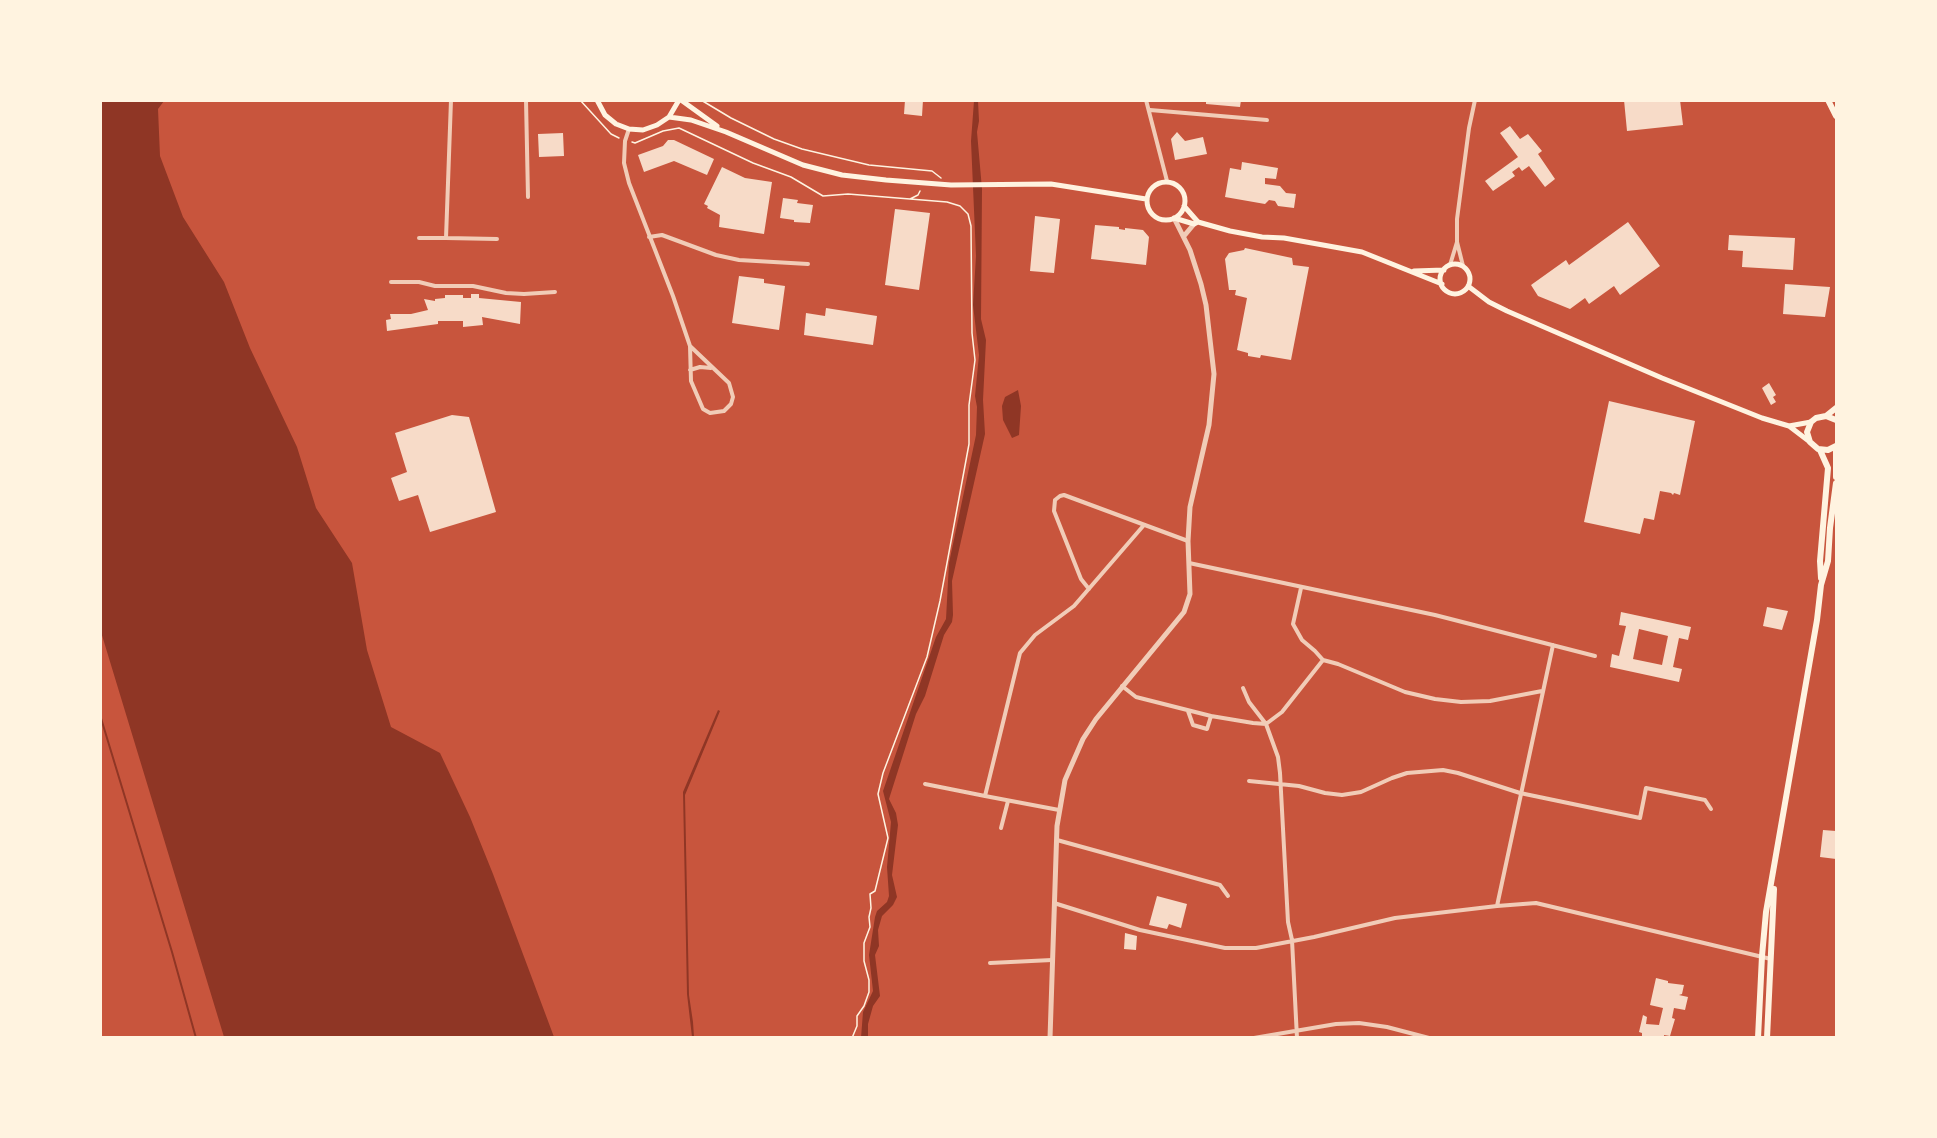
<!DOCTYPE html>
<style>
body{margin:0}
#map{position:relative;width:1937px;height:1138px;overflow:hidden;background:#c8553d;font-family:"Varela Round",sans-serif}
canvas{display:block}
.frame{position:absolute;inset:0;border:102px solid #fff3e0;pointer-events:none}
</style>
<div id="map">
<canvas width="1937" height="1138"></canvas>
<div class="frame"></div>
</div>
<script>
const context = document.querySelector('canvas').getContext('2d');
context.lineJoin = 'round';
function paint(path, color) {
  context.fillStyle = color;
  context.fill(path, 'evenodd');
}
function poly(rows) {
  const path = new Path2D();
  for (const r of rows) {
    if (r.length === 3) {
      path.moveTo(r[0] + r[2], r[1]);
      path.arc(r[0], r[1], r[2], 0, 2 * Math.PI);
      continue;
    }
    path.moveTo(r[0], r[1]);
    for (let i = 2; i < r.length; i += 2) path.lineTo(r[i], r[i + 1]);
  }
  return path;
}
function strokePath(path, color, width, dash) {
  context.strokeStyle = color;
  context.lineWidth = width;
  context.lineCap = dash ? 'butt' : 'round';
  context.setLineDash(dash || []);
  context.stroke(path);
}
paint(poly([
 [100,101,164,101,158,109,160,156,183,217,224,282,250,348,297,447,316,508,352,563,367,650,391,727,440,753,470,817,493,874,554,1037,224,1037,101,632],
 [974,101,978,101,979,121,977,132,982,189,981,319,986,340,983,400,985,434,952,581,953,615,952,622,944,635,925,696,916,714,889,799,896,813,898,825,892,875,897,897,893,905,882,916,878,930,879,946,875,955,880,996,873,1006,868,1024,868,1037,861,1038,863,1012,873,991,869,955,875,917,877,911,887,902,889,896,887,867,891,822,883,791,936,637,946,619,949,563,976,435,977,407,975,396,979,355,973,305,976,256,971,141],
 [1018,390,1021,406,1019,435,1012,438,1003,420,1002,406,1005,397],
 [718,710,720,711,685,795,689,995,693,1022,694,1037,692,1037,687,994,683,792]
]), '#8f3625');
strokePath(poly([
 [100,715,172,952,196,1038]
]), '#8f3625', 2);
paint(poly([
 [905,100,923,100,922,116,904,114],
 [1206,100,1241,100,1240,107,1206,104],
 [1624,100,1680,100,1683,125,1627,131],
 [1510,126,1520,139,1528,134,1542,151,1538,154,1555,179,1545,187,1529,166,1522,171,1519,167,1512,172,1515,176,1493,191,1485,181,1518,157,1500,133],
 [1177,132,1185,141,1203,137,1207,154,1175,160,1171,139],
 [563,133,564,156,539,157,538,134],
 [668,140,674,140,714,159,707,175,674,161,644,172,638,155,663,146],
 [1242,162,1278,168,1276,179,1265,178,1265,184,1280,186,1286,193,1296,194,1294,208,1278,206,1275,201,1269,200,1265,204,1225,197,1230,168,1241,170],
 [722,167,745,178,772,182,764,234,719,227,720,215,707,208,708,206,704,204],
 [783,198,798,200,797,203,813,205,810,223,794,222,794,220,780,218],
 [895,209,930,213,919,290,885,285],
 [1035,216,1060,219,1054,273,1030,271],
 [1628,222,1660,266,1620,295,1614,286,1589,304,1585,298,1570,309,1538,296,1531,285,1566,260,1569,265],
 [1095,225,1119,227,1119,229,1125,230,1125,228,1143,230,1149,237,1146,265,1091,259],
 [1729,235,1795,238,1793,270,1742,267,1743,251,1728,250],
 [1245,248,1292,258,1293,265,1309,267,1291,360,1261,355,1260,358,1248,356,1248,353,1237,350,1247,298,1235,295,1236,290,1229,290,1225,259,1229,253,1244,250],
 [739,276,764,279,764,283,785,286,779,330,732,323],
 [1785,284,1830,287,1825,317,1783,314],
 [471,294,479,294,479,298,521,302,520,324,482,317,483,325,463,327,463,321,438,321,438,324,387,331,386,320,391,319,390,314,411,314,428,310,424,299,435,301,435,299,445,298,445,295,463,295,463,298,471,298],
 [826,308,877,316,873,345,804,335,806,313,825,316],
 [1769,383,1776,395,1773,397,1776,402,1771,405,1762,388],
 [1609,401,1695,421,1680,495,1674,493,1673,495,1671,493,1660,491,1654,520,1644,518,1640,534,1584,522],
 [452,415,469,417,496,512,430,532,418,495,399,501,391,478,407,472,395,433],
 [1767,607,1788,611,1782,630,1763,626],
 [1621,612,1691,627,1688,640,1679,638,1673,667,1682,669,1679,682,1610,667,1612,654,1619,656,1626,626,1619,625],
 [1639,629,1668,636,1662,665,1633,659],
 [1823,830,1836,831,1836,859,1820,857],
 [1157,896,1187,904,1181,928,1169,924,1167,929,1149,925],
 [1125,933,1137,936,1136,950,1124,949],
 [1656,978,1668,981,1668,983,1684,985,1682,994,1679,995,1688,997,1685,1010,1674,1008,1672,1018,1675,1019,1670,1036,1664,1035,1664,1038,1647,1038,1642,1036,1642,1033,1639,1032,1643,1015,1647,1017,1646,1024,1659,1025,1663,1008,1650,1005]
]), '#f7dbc8');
strokePath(poly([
 [580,100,611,134,619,138],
 [701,100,731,118,774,139,802,149,869,165,932,171,941,178],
 [632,142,635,143,663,131,679,128,753,163,791,177,823,196,848,194,910,199,918,195,920,191],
 [852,1038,857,1026,857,1016,864,1006,869,992,869,980,864,961,864,943,870,927,869,917,871,908,870,894,875,891,888,838,878,794,883,773,927,657,940,601,969,444,969,405,975,360,972,333,971,226,968,214,960,206,947,202,910,199]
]), '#fff3e0', 1.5);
strokePath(poly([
 [451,100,446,238,497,239],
 [526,100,528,197],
 [1146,100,1167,181],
 [1150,110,1267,120],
 [629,129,625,141,624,163,629,183,673,296,690,346,691,381,703,409,710,413,724,411,731,404,733,397,729,383,690,346],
 [649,237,662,235,716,255,739,260,808,264],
 [419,238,446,238],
 [1450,265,1457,242],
 [1463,266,1457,242,1457,219,1469,128,1475,100],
 [391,282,419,282,435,286,473,286,506,293,524,294,555,292],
 [690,370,700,367,711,368],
 [1189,563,1435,615,1595,656],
 [1301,588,1293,624,1302,640,1315,651,1323,660,1338,664,1405,692,1435,699,1461,702,1490,701,1542,691],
 [1089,589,1081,579,1054,511,1055,500,1060,496,1064,495,1188,541],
 [1122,686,1136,697,1211,716,1253,723,1266,724,1282,712,1323,660],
 [1243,688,1249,702,1266,724,1278,757,1280,773,1288,922,1292,940,1297,1038],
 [1188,711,1193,725,1207,729,1211,716],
 [1249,781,1299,786,1325,793,1342,795,1361,792,1392,778,1407,773,1443,770,1458,773,1520,793,1640,818,1646,788,1705,800,1711,809],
 [925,784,985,796],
 [1059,810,985,796,1020,653,1035,635,1074,606,1144,525],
 [1001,828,1008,801],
 [1057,840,1220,885,1228,896],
 [1054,903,1140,930,1225,948,1256,948,1314,937,1395,918,1497,906,1536,903,1771,959],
 [1497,906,1553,645],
 [990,963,1052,960],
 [1254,1038,1336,1024,1359,1023,1387,1027,1429,1038]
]), '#f1ccb7', 4);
strokePath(poly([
 [1184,236,1194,224],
 [1050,1038,1057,826,1065,780,1083,739,1096,719,1184,612,1190,594,1188,541,1190,507,1209,425,1214,374,1206,305,1201,284,1190,250,1174,218]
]), '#f1ccb7', 5);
strokePath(poly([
 [597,100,605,115,616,124,629,129,643,130,657,125,669,117,679,100],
 [681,100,717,126],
 [669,117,691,120,726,132,803,165,842,175,886,180,951,185,1051,184,1146,199],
 [1166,201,19],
 [1184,206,1198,222],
 [1174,218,1194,224,1198,222,1230,231,1262,237,1284,238,1362,252,1442,284],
 [1455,279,15],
 [1414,271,1444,270],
 [1468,286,1489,302,1507,311,1662,378,1762,418,1789,426,1810,442],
 [1789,426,1811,422]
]), '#fff3e0', 5);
strokePath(poly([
 [1828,100,1836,116],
 [1826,416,1836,408],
 [1836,420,1826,416,1816,418,1811,422,1807,432,1810,442,1818,449,1828,450,1836,446],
 [1836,449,1836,477],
 [1820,450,1828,468,1820,561,1821,578],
 [1758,1038,1762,956,1766,912,1817,620,1821,585,1828,561,1830,528,1836,483],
 [1767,1038,1774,889]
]), '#fff3e0', 6);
</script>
